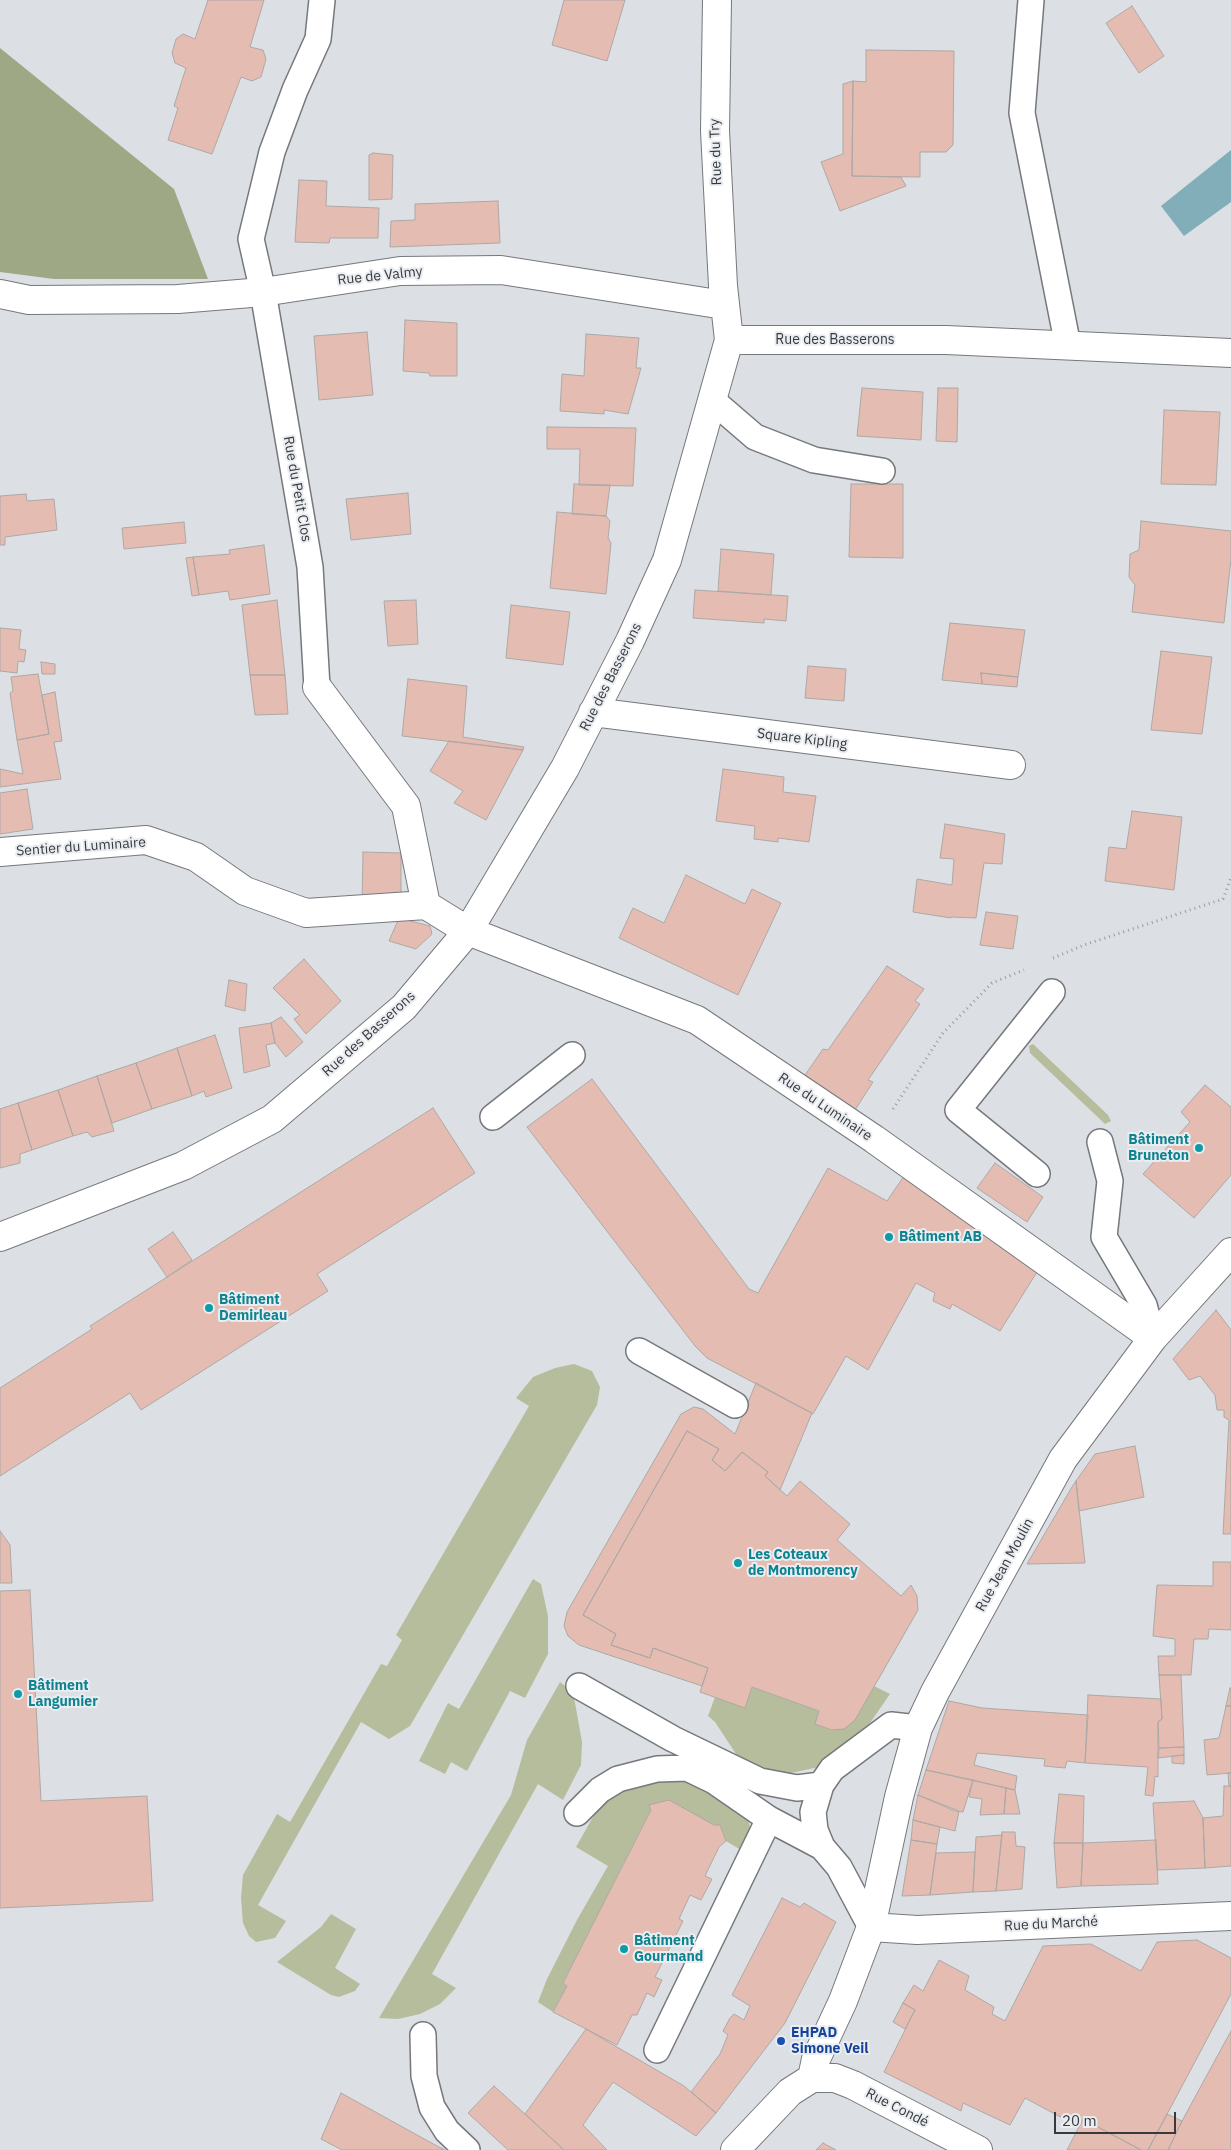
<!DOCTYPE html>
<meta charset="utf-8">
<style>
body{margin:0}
#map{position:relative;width:1231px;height:2150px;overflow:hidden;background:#dce0e4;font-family:"IBM Plex Sans",sans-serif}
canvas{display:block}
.scale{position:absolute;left:1054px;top:2112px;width:122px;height:22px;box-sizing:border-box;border:2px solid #38393b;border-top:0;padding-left:6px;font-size:15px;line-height:18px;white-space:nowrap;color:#38393b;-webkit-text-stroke:4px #e9edf1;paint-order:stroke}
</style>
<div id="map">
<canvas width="1231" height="2150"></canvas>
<div class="scale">20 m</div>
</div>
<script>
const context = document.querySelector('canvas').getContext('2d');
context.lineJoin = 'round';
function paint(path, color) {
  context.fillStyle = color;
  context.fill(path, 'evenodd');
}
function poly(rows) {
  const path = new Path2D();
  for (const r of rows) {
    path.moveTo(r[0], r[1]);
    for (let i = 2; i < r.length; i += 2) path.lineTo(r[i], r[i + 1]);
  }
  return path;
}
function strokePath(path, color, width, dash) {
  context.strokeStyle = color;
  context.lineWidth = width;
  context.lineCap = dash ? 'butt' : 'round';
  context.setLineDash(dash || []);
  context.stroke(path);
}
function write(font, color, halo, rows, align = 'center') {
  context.font = font + ' "IBM Plex Sans",sans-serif';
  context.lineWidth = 4;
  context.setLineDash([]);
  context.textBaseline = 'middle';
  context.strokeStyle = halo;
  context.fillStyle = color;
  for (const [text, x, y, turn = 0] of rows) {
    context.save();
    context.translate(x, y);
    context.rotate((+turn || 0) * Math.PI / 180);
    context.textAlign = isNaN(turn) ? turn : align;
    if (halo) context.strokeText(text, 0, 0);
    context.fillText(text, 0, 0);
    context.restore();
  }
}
paint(poly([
 [1033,1044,1108,1115,1111,1121,1105,1124,1030,1053,1029,1046],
 [574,1364,592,1371,600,1387,597,1405,410,1726,389,1739,361,1722,258,1905,286,1921,275,1938,256,1942,249,1936,243,1923,241,1898,243,1875,277,1814,290,1822,381,1664,387,1666,402,1640,396,1635,529,1406,516,1398,533,1377,555,1368],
 [533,1579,541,1584,548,1616,548,1654,525,1698,510,1691,467,1771,451,1762,445,1774,419,1761,448,1703,459,1709],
 [560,1682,573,1692,582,1742,581,1765,563,1800,538,1784,432,1974,456,1988,440,2004,420,2014,398,2019,379,2018,511,1795,527,1740],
 [874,1686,890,1694,870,1723,819,1767,786,1774,764,1772,740,1760,715,1722,708,1716,715,1697,745,1707,752,1687,819,1711,816,1724,832,1730],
 [673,1777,722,1795,747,1814,750,1828,741,1850,726,1841,720,1825,714,1825,650,1805,651,1810,563,1983,567,1986,553,2012,538,2002,547,1979,577,1920,608,1866,576,1847,597,1810,609,1796,635,1781],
 [331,1914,356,1929,335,1968,360,1984,355,1991,339,1997,331,1995,277,1962,321,1927]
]), '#b5bd9c');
paint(poly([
 [0,48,174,189,208,279,54,279,0,272]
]), '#9fa885');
paint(poly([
 [1231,150,1231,202,1184,236,1161,206]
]), '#82aeb9');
const building = poly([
 [208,0,264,0,250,47,263,50,266,59,261,77,252,81,241,77,212,154,168,140,178,108,174,106,186,68,175,63,172,53,176,39,183,34,195,39,208,0],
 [564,0,625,0,607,61,552,45,564,0],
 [1132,6,1164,56,1139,73,1106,23,1132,6],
 [866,50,954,51,953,145,946,152,920,152,920,177,852,176,853,81,866,82,866,50],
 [853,81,852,176,901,177,906,186,840,211,821,162,843,154,843,84,853,81],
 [373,153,393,155,392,199,369,200,369,155,373,153],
 [299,180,327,181,326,206,379,208,378,238,330,238,329,243,295,242,299,180],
 [498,201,500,243,390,247,391,221,415,220,415,204,498,201],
 [405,320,457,323,457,376,430,376,429,373,403,371,405,320],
 [367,332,373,395,319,400,314,336,367,332],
 [586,334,639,338,636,368,641,368,628,414,604,410,604,414,560,411,562,374,584,376,586,334],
 [862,388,923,392,921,440,857,436,862,388],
 [938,388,958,388,957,442,936,441,938,388],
 [1164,410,1220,412,1216,485,1161,484,1164,410],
 [547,427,636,428,633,486,579,485,580,449,547,449,547,427],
 [574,484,610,485,606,516,572,514,574,484],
 [851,484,903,484,903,558,849,557,851,484],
 [408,493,411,534,351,540,346,499,408,493],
 [26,494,27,501,54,499,57,530,5,537,5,545,0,545,0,496,26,494],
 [557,512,606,516,610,521,608,538,611,543,606,594,550,588,557,512],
 [1141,521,1231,531,1231,559,1224,623,1132,612,1135,585,1129,577,1130,554,1139,550,1141,521],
 [184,522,186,543,124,549,122,528,184,522],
 [264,545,270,594,230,600,228,591,199,595,193,557,230,554,229,550,264,545],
 [721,549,774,554,771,595,718,591,721,549],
 [193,557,199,595,192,596,186,558,193,557],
 [695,590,788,596,786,621,764,619,764,623,693,618,695,590],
 [277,600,285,675,250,675,242,605,277,600],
 [416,600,418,644,388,646,384,601,416,600],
 [511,605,570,612,563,665,506,658,511,605],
 [950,623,1025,630,1018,677,981,673,982,684,942,680,950,623],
 [0,628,21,630,19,649,26,650,24,662,18,661,17,673,0,671,0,628],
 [1161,651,1212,657,1202,734,1151,730,1161,651],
 [41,662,55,664,55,674,42,674,41,662],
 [808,666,846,669,844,701,805,698,808,666],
 [981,673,1018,677,1017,687,982,684,981,673],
 [38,674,49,734,17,740,10,693,13,691,11,677,38,674],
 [250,675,285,675,288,714,255,715,250,675],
 [408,679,467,686,463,737,524,747,523,750,402,736,408,679],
 [55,692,62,741,54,742,61,779,0,787,0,769,23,774,17,740,49,734,42,695,55,692],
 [449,741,523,750,486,820,454,803,463,791,430,771,449,741],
 [723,769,784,777,783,792,816,796,809,842,778,838,778,842,754,839,755,826,716,821,723,769],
 [27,789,33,829,0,834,0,793,27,789],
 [1132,811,1182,817,1174,890,1105,881,1109,847,1126,849,1132,811],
 [945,824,1005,834,1002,864,984,863,976,918,951,917,951,918,913,912,917,879,952,885,954,859,940,858,945,824],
 [363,852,401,853,401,903,362,902,363,852],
 [686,875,745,904,752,889,781,903,738,995,619,938,633,908,664,923,686,875],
 [986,912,1018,916,1013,949,980,945,986,912],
 [399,918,430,926,432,934,416,949,389,941,399,918],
 [304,959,341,1001,306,1034,294,1019,300,1015,273,988,304,959],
 [887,966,924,989,915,1001,920,1004,868,1080,873,1082,855,1110,805,1075,823,1049,828,1050,887,966],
 [229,980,247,984,245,1011,225,1006,229,980],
 [281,1017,303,1042,286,1057,275,1043,271,1023,281,1017],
 [271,1023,275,1043,266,1045,270,1066,244,1073,239,1028,271,1023],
 [215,1035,232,1088,206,1097,204,1091,192,1096,177,1048,215,1035],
 [177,1048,192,1096,152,1109,136,1063,177,1048],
 [136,1063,152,1109,112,1123,97,1076,136,1063],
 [97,1076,114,1131,92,1137,87,1132,73,1136,58,1090,97,1076],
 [592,1079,749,1289,758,1293,828,1168,887,1201,904,1176,1037,1272,1000,1331,952,1304,950,1309,933,1301,935,1293,916,1283,868,1370,846,1356,813,1414,707,1358,695,1346,527,1127,592,1079],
 [1205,1085,1231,1107,1231,1175,1194,1218,1143,1174,1190,1122,1181,1112,1205,1085],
 [58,1090,73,1136,32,1150,18,1103,58,1090],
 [18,1103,32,1150,20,1154,20,1163,0,1168,0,1109,18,1103],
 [433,1108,475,1173,317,1274,328,1291,141,1410,130,1393,0,1476,0,1388,92,1329,90,1326,433,1108],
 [995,1163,1043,1197,1027,1222,977,1188,995,1163],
 [173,1232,192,1260,167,1277,148,1249,173,1232],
 [1216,1310,1231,1330,1231,1534,1223,1534,1229,1420,1224,1417,1224,1410,1217,1410,1215,1395,1200,1376,1189,1380,1173,1359,1216,1310],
 [756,1383,812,1413,780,1490,765,1476,768,1472,742,1452,725,1471,712,1460,719,1449,687,1431,583,1615,616,1634,611,1645,650,1658,653,1648,708,1668,702,1686,579,1645,568,1636,564,1626,567,1612,681,1414,694,1407,703,1409,735,1434,756,1383],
 [687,1431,719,1449,712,1460,725,1471,742,1452,768,1472,765,1476,787,1496,800,1481,850,1524,837,1540,901,1596,911,1585,917,1596,918,1610,855,1720,844,1729,832,1730,815,1724,819,1711,752,1687,745,1708,700,1692,708,1668,653,1648,650,1658,611,1645,616,1634,583,1615,687,1431],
 [1135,1446,1144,1497,1079,1511,1076,1481,1095,1454,1135,1446],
 [1076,1481,1085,1563,1027,1564,1072,1487,1076,1481],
 [0,1531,10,1545,12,1583,0,1583,0,1531],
 [1213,1562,1231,1562,1231,1630,1209,1629,1208,1639,1194,1639,1191,1675,1159,1675,1158,1656,1175,1656,1175,1639,1153,1636,1157,1585,1213,1586,1213,1562],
 [30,1590,41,1801,147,1796,153,1901,0,1908,0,1591,30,1590],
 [1159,1675,1181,1675,1184,1747,1159,1748,1158,1722,1162,1719,1159,1675],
 [1230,1688,1231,1688,1231,1706,1226,1706,1230,1688],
 [1088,1695,1161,1699,1162,1719,1158,1722,1158,1777,1155,1776,1153,1796,1145,1795,1148,1767,1085,1763,1088,1695],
 [949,1701,982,1708,1088,1715,1085,1763,1067,1761,1065,1768,1044,1766,1045,1759,977,1753,974,1765,1017,1776,1015,1790,926,1770,949,1701],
 [1226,1706,1231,1706,1231,1773,1207,1775,1204,1740,1219,1738,1226,1706],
 [1184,1747,1184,1755,1158,1758,1159,1748,1184,1747],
 [1184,1755,1184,1764,1172,1763,1172,1756,1184,1755],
 [926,1770,973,1780,963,1812,955,1811,918,1795,926,1770],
 [1228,1773,1231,1773,1231,1786,1229,1786,1228,1773],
 [973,1780,1006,1788,1004,1814,980,1815,982,1799,969,1797,973,1780],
 [1224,1786,1231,1786,1231,1866,1205,1868,1203,1818,1223,1816,1224,1786],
 [1006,1788,1015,1790,1020,1814,1004,1814,1006,1788],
 [1059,1794,1084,1796,1083,1843,1054,1843,1059,1794],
 [918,1795,959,1811,955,1831,913,1820,918,1795],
 [669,1800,714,1825,720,1825,726,1841,719,1847,705,1876,712,1879,701,1900,690,1895,679,1919,683,1921,655,1977,662,1980,654,1997,647,1993,637,2015,632,2015,617,2045,553,2012,567,1986,563,1983,651,1810,649,1805,669,1800],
 [1194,1801,1203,1818,1205,1868,1157,1870,1153,1803,1194,1801],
 [913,1820,940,1827,937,1844,911,1840,913,1820],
 [1002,1832,1015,1832,1016,1846,1025,1847,1022,1889,996,1891,1002,1832],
 [1002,1835,996,1891,973,1892,976,1837,1002,1835],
 [911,1840,937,1844,930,1895,902,1896,911,1840],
 [1156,1840,1158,1884,1081,1886,1083,1843,1156,1840],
 [1054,1843,1083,1843,1081,1886,1057,1888,1054,1843],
 [975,1852,973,1892,930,1895,936,1853,975,1852],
 [782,1898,800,1907,804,1903,836,1922,785,2023,716,2113,691,2092,720,2054,728,2035,723,2031,730,2018,734,2014,744,2020,750,2006,732,1995,782,1898],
 [1197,1940,1231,1958,1231,1994,1148,2150,1141,2150,1083,2119,1079,2127,1025,2098,1010,2125,963,2103,961,2111,884,2072,915,2010,903,2003,914,1985,923,1991,939,1960,969,1976,965,1990,994,2007,992,2014,1005,2021,1043,1946,1091,1944,1141,1971,1157,1942,1197,1940],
 [903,2003,915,2010,905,2029,893,2022,903,2003],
 [586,2029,684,2086,716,2113,696,2136,613,2082,583,2125,607,2150,564,2150,525,2114,586,2029],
 [1231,2031,1231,2150,1168,2150,1182,2121,1231,2031],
 [494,2086,525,2114,564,2150,508,2150,468,2113,494,2086],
 [341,2093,437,2146,445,2150,342,2150,321,2139,341,2093],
 [1167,2114,1182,2121,1168,2150,1148,2150,1167,2114],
 [1083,2119,1141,2150,1067,2150,1083,2119],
 [823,2143,836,2150,816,2150,823,2143]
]);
paint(building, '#e5bcb1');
strokePath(building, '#ada8a6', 1);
const lane = poly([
 [1031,0,1022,113,1068,346],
 [712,400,755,437,814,460,882,471],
 [317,687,310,567,263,292,251,239,272,152,295,90,318,39,322,0],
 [493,1117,572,1055],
 [1100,1142,1110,1181,1104,1237,1144,1305,1153,1338],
 [1037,1174,958,1110,1052,992],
 [639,1351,735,1405],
 [579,1686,673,1739,760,1781,797,1788,821,1785,832,1769,891,1725,918,1728],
 [821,1785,813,1812,815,1830,822,1847],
 [577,1813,600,1790,618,1779,657,1769,687,1768,714,1781,769,1819,822,1847,839,1867,871,1927],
 [423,2035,424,2076,432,2107,447,2131,467,2150],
 [657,2050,769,1819]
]);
const street = poly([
 [0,294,29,300,178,299,263,292,400,271,501,270,724,305],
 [729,340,946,340,1231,353],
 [317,687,406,806,426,905],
 [593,712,1011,765],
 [0,852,146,840,196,857,245,891,306,913,426,905,468,931,697,1020,874,1139,1153,1338],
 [0,1237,183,1166,272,1119,404,1007,468,931,565,768,630,641,667,560,729,340,723,286,715,131,717,0],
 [871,1927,917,1930,1231,1916],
 [812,2078,835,2078,853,2085,978,2150],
 [735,2150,790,2092,812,2078,816,2059,843,2001,871,1927,899,1797,918,1728,935,1692,1063,1459,1153,1338,1231,1252]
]);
strokePath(lane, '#75787c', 28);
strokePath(street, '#75787c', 30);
strokePath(poly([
 [1053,958,1084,945,1223,899,1231,878],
 [893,1109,943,1033,992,983,1024,970]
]), '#9a9da0', 3, [1, 4]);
strokePath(lane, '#fff', 25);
strokePath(street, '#fff', 28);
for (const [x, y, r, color] of [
 [1199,1148,5,"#0f9aa8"],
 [889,1237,5,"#0f9aa8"],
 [209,1308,5,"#0f9aa8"],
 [738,1563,5,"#0f9aa8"],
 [18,1694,5,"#0f9aa8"],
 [624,1949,5,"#0f9aa8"],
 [781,2041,5,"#1a4fb4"]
]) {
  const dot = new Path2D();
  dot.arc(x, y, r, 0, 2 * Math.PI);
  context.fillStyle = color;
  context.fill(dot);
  strokePath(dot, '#e9edf1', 2);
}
write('14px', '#38393b', '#e9edf1', [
 ["Rue du Try",716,152,-92],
 ["Rue de Valmy",380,276,-6],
 ["Rue des Basserons",835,340],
 ["Rue du Petit Clos",297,489,80],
 ["Rue des Basserons",611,677,-63],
 ["Square Kipling",802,739,7],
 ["Sentier du Luminaire",81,847,-4],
 ["Rue des Basserons",369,1034,-42],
 ["Rue du Luminaire",825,1107,34],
 ["Rue Jean Moulin",1005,1565,-61],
 ["Rue du Marché",1051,1924,-3],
 ["Rue Condé",897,2108,27]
]);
write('bold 14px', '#0d838f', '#e9edf1', [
 ["Bâtiment",1189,1140,"right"],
 ["Bruneton",1189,1156,"right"],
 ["Bâtiment AB",899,1237],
 ["Bâtiment",219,1300],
 ["Demirleau",219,1316],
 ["Les Coteaux",748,1555],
 ["de Montmorency",748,1571],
 ["Bâtiment",28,1686],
 ["Langumier",28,1702],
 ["Bâtiment",634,1941],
 ["Gourmand",634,1957]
], 'left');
write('bold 14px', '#164399', '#e9edf1', [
 ["EHPAD",791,2033],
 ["Simone Veil",791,2049]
], 'left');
</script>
